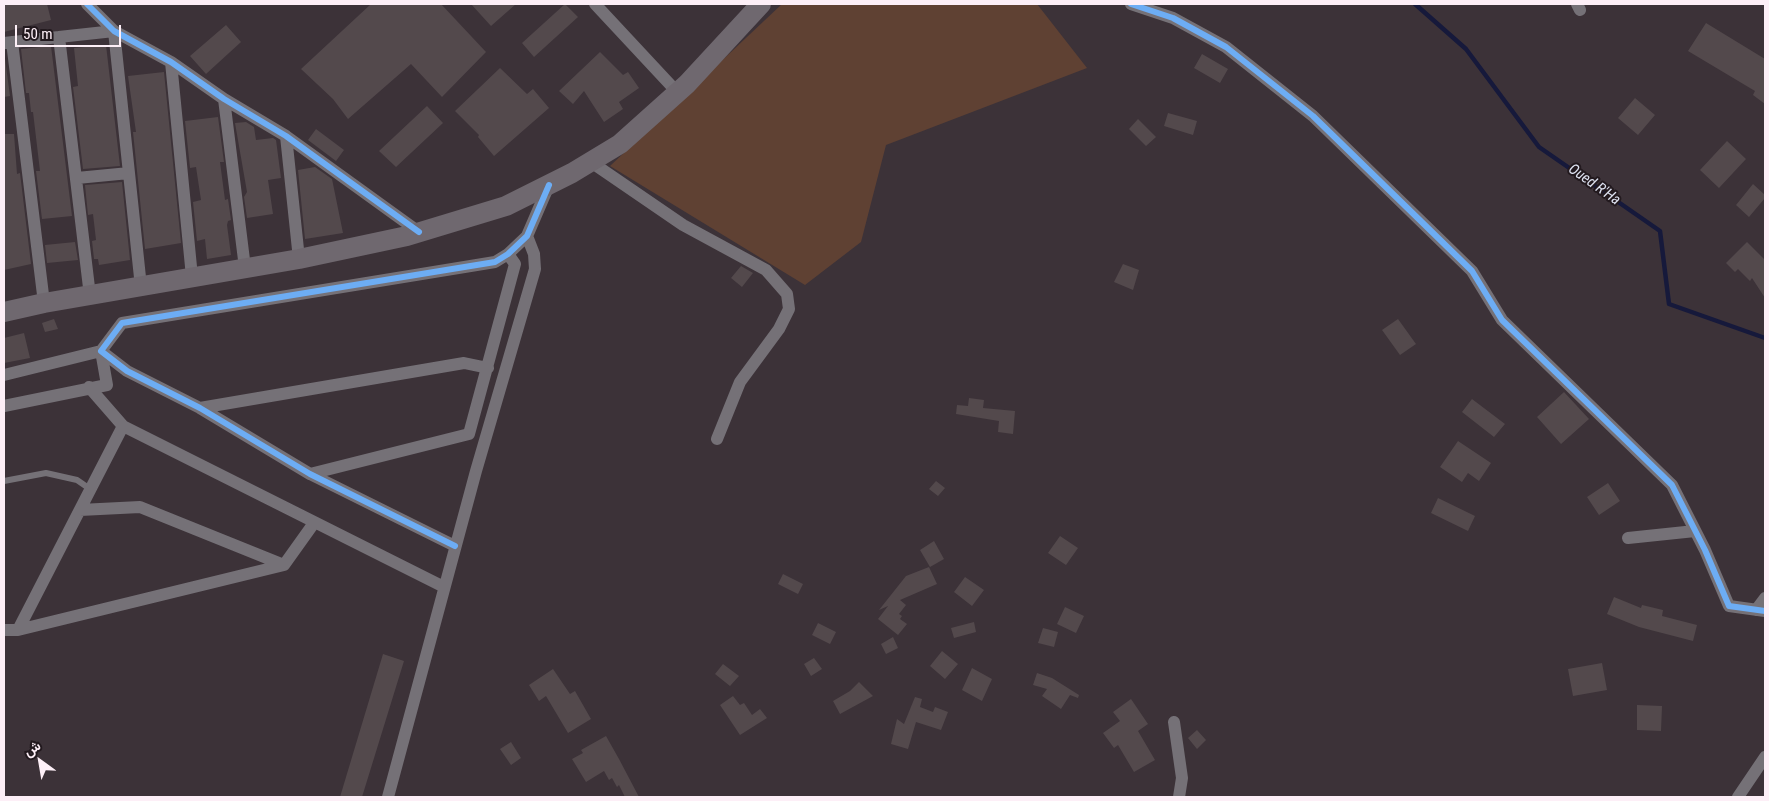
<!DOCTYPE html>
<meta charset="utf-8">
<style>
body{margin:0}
#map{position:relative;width:1769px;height:801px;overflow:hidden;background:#3c3238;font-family:"Roboto Condensed",Vazirmatn,sans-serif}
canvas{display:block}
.frame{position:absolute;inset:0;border:5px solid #fdeff7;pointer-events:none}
.north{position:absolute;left:15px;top:736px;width:50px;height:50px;-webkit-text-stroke:4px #22191e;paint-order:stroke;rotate:328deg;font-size:14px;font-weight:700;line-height:20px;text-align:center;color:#fdeff7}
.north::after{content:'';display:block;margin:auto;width:18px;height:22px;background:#fdeff7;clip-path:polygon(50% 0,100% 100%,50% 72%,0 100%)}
.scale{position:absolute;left:15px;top:25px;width:106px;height:22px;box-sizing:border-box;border:2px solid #fdeff7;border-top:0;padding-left:6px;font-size:15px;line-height:18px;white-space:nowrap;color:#fdeff7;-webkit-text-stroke:4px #22191e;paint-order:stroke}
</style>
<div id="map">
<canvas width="1769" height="801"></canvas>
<div class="frame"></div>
<div class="north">ش</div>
<div class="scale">50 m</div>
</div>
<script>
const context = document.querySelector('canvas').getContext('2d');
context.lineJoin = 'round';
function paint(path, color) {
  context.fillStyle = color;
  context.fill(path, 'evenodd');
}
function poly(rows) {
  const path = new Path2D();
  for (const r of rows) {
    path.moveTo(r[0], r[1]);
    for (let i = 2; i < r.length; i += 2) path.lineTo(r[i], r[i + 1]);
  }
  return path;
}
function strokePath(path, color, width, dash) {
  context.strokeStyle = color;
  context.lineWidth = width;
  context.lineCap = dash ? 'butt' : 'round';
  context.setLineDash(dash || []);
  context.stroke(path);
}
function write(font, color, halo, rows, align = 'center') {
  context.font = font + ' "Roboto Condensed",sans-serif';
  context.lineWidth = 4;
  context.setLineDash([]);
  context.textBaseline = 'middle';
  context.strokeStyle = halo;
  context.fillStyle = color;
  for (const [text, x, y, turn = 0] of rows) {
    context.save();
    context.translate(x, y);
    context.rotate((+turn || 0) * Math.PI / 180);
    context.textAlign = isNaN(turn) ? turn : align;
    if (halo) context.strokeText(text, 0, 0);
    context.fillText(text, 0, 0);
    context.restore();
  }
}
paint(poly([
 [782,4,1037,4,1087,68,886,145,861,242,805,285,610,166]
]), '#5f4133');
strokePath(poly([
 [1415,4,1466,49,1539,147,1660,231,1669,304,1765,338]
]), '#16193b', 4.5);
paint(poly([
 [4,4,47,4,51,20,4,32],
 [371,4,441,4,486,52,442,97,411,64,348,119,333,99,301,69],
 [471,4,516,4,491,26],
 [565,4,578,17,534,57,522,43],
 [1706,23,1765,59,1765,104,1753,95,1755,91,1688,51],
 [226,25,241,42,206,74,190,56],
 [106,45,120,166,83,169,73,87,78,86,74,48],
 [51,46,72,216,42,219,36,171,40,171,33,112,31,112,29,93,26,93,21,49],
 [4,51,10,96,4,97],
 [600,52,623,75,628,72,639,88,619,102,623,109,604,122,584,91,573,104,559,91],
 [1202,54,1228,69,1220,83,1194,68],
 [500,68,527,94,533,89,549,108,494,156,478,137,479,135,455,111],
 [164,72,181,243,145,249,133,132,136,132,128,76],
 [1635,98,1655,115,1638,135,1618,118],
 [427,106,443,123,396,167,379,151],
 [1168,113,1197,121,1193,135,1164,126],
 [218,117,224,162,220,162,225,200,228,199,231,220,228,221,227,225,231,255,207,259,205,239,197,241,193,202,201,200,196,167,190,168,185,121],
 [1138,119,1156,137,1146,146,1129,129],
 [246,122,254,127,256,140,273,138,276,140,281,178,268,180,273,214,247,218,244,197,247,192,235,123],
 [316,129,344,150,336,161,308,140],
 [4,134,14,134,17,174,20,173,31,264,4,270],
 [1727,141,1746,159,1719,188,1700,170],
 [315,167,332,179,343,233,305,239,298,170],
 [122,182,130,260,99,265,98,259,94,259,92,241,96,240,93,214,88,215,85,185],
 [1753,184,1765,195,1765,198,1749,217,1736,205],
 [75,242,78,260,47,263,45,245],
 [1747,242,1765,260,1765,298,1752,278,1750,281,1738,269,1735,272,1726,263],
 [1123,264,1139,270,1133,290,1114,282],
 [741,266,753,273,742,287,731,278],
 [54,319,58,329,45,332,42,323],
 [1398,319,1416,344,1400,355,1382,330],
 [24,333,30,358,4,363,4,338],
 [1564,392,1589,419,1561,444,1537,417],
 [969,398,984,400,983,408,1015,411,1013,434,998,432,999,421,956,414,957,405,968,406],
 [1472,399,1505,424,1494,437,1462,412],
 [1458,441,1491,463,1479,481,1468,473,1462,482,1440,467],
 [936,481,945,488,938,496,929,489],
 [1608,483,1620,501,1599,515,1587,497],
 [1438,498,1475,516,1468,531,1431,513],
 [1060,536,1078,548,1066,565,1048,553],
 [934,541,944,559,930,567,920,550],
 [929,567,937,584,900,600,906,605,899,614,902,616,900,619,907,624,898,635,878,619,888,606,879,610,906,576],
 [783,574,803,584,798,594,778,584],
 [965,577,984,590,972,606,954,592],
 [1614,597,1641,608,1642,605,1663,610,1662,616,1697,625,1693,641,1639,627,1607,614],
 [1065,607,1084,616,1076,633,1057,624],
 [974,622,976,632,954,638,951,628],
 [818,623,836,632,830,644,812,635],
 [1043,628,1058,632,1054,647,1038,643],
 [893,637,898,648,886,654,881,644],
 [942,651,958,664,945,679,930,666],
 [383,654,404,661,362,797,340,797],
 [814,658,822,669,811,676,804,664],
 [1602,663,1607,690,1573,696,1568,669],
 [723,664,739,676,730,686,715,674],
 [972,668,992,679,982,701,962,690],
 [553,669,570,694,575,691,591,719,568,733,546,696,539,701,529,685],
 [1037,673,1052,678,1079,695,1078,698,1070,695,1061,709,1042,696,1047,689,1033,685],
 [859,682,873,696,840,714,833,701,850,691],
 [733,696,740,705,744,703,752,715,760,709,767,718,740,735,720,705],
 [915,697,922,699,920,707,933,712,935,707,948,712,941,730,916,722,908,749,891,744,897,719,904,724],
 [1131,699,1148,724,1138,731,1155,760,1134,772,1118,745,1114,748,1103,733,1120,721,1113,712],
 [1637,705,1662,706,1661,731,1637,730],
 [1197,730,1206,740,1197,749,1188,738],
 [606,736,619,759,639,797,625,797,619,785,617,787,612,778,609,780,604,771,586,782,572,759,583,753,581,750],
 [511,742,521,758,511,765,500,749]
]), '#53494c');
strokePath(poly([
 [4,481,46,473,77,480,90,489]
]), '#757177', 6);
strokePath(poly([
 [87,4,114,31,171,62,224,99,286,136,419,232],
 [595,4,678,93],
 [1131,4,1173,18,1226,47,1313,116,1472,271,1502,320,1672,485,1705,550,1729,606,1765,611],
 [1577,4,1580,10],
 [59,37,90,296],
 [12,42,44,303],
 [4,43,114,31,141,287],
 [171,62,192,277],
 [224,99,245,268],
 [286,136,299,259],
 [591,162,683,225,766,270,787,294,789,309,779,329,740,382,717,439],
 [77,178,129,173],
 [4,375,101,351,107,385,4,406],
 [89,387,123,426,444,587],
 [200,408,464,363,488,368],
 [310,474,469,434,515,264,508,254],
 [80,510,140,507,284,565],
 [1628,538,1695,531],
 [455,546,310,474,200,408,127,371,101,351,122,323,495,262,508,254,527,236,549,185],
 [1756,610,1765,598],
 [4,630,18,630,123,426],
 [18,630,284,565,314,523],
 [1174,722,1182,778,1179,797],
 [388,797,476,471,535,269,534,254,527,236],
 [1738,797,1765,757]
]), '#757177', 12);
strokePath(poly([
 [4,312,44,303,299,259,407,236,506,206,572,173,620,144,687,84,761,4]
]), '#6f686f', 20);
strokePath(poly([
 [87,4,114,31,171,62,224,99,286,136,419,232],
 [1131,4,1173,18,1226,47,1313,116,1472,271,1502,320,1672,485,1705,550,1729,606,1765,611],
 [455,546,310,474,200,408,127,371,101,351,122,323,495,262,508,254,527,236,549,185]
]), '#6dadf4', 6);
write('italic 15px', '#dfe3f2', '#22191e', [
 ["Oued R'Ha",1594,185,35]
]);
</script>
